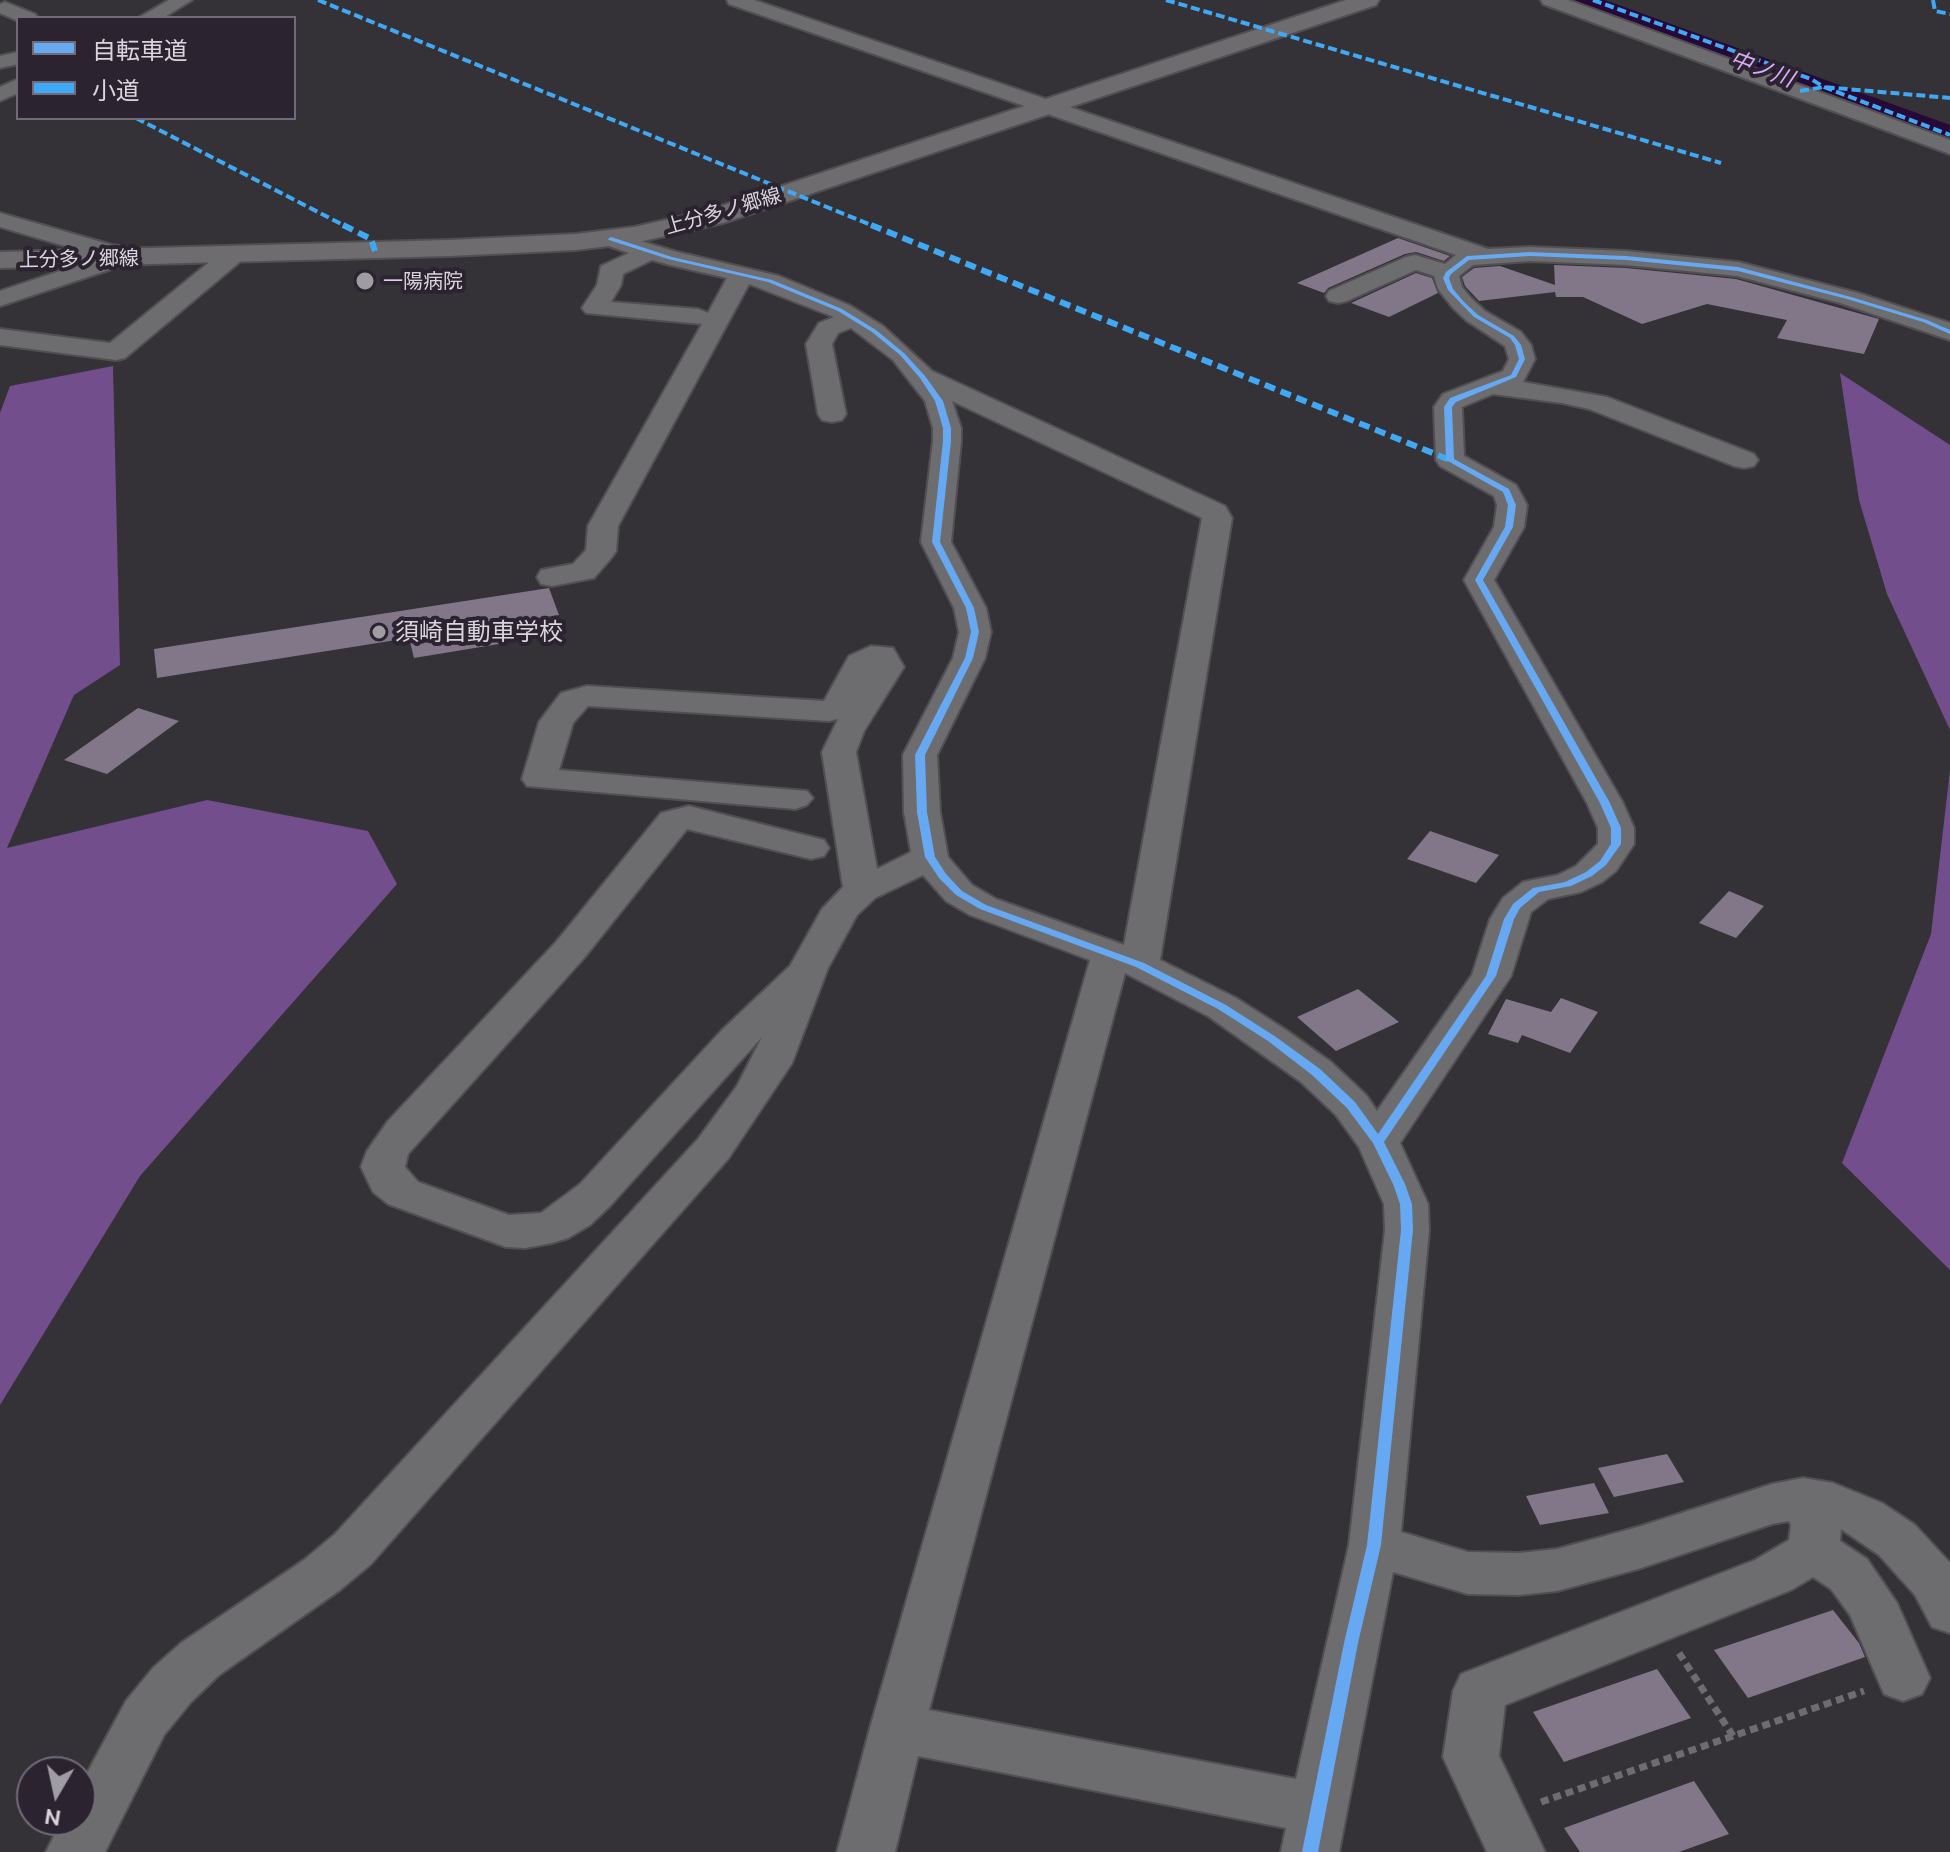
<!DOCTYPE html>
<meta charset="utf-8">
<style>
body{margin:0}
#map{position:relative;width:1950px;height:1852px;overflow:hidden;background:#343137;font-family:Ubuntu,"Noto Sans JP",sans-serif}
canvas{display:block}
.legend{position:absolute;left:16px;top:16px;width:280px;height:104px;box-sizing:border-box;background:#2b2430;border:2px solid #716b75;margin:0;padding:10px 14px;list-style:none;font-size:24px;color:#dad5dd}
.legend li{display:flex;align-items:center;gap:16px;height:40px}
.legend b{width:40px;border:2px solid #716b75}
.north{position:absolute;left:16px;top:1756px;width:80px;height:80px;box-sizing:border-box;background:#2b2430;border:2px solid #716b75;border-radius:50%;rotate:189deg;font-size:22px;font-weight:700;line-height:32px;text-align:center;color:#dad5dd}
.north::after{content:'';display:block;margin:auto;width:28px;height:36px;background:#a09ca3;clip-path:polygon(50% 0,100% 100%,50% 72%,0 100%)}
</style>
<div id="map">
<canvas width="1950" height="1852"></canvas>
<ul class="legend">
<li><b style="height:10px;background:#66a8f1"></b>自転車道</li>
<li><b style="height:10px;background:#3fa9f5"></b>小道</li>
</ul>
<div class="north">N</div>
</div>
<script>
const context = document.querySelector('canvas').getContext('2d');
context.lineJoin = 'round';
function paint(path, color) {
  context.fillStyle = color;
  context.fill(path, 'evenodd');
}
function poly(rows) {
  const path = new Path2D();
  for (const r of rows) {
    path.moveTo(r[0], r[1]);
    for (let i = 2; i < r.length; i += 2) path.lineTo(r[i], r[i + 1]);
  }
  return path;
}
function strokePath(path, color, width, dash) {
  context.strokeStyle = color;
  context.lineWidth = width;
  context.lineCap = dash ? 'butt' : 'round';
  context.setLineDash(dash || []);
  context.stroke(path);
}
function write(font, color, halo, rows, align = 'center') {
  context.font = font + ' Ubuntu,"Noto Sans JP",sans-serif';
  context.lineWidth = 8;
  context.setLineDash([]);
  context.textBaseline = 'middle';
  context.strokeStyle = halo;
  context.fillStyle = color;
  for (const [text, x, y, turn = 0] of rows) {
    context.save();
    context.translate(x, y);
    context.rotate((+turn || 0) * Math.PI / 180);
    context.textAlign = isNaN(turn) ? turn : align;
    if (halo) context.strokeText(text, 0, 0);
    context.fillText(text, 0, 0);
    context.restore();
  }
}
paint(poly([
 [113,366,120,665,74,695,7,848,207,800,368,831,397,884,140,1176,0,1405,0,413,10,386],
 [1840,373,1950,445,1950,730,1887,594,1859,500],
 [1950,770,1950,1270,1842,1163,1931,934]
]), '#724e8c');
paint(poly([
 [1563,0,1584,0,1810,83,1796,86]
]), '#270938');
paint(poly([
 [1558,0,1605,0,1950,125,1950,149,1562,7,1558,0]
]), '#270938');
paint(poly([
 [1398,238,1450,256,1444,261,1416,252,1405,254,1328,288,1324,293,1297,283],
 [1554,265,1626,268,1736,279,1879,319,1864,354,1777,338,1787,320,1707,304,1642,324,1583,297,1556,297,1555,292,1479,301,1465,286,1462,277,1474,268,1500,266,1555,285],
 [1416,273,1432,278,1438,293,1389,317,1351,303],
 [549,588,559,615,493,625,499,644,414,658,409,638,157,678,154,649],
 [138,708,179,721,107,774,64,760],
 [1430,831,1499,855,1476,883,1407,859],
 [1729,891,1764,906,1736,938,1699,923],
 [1358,989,1399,1022,1336,1051,1297,1017],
 [1561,998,1598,1012,1570,1053,1522,1035,1518,1043,1488,1034,1506,999,1551,1012],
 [1667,1454,1684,1482,1614,1497,1598,1468],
 [1594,1483,1609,1513,1540,1525,1526,1496],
 [1833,1610,1859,1643,1865,1657,1748,1698,1714,1650],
 [1657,1669,1691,1718,1564,1762,1533,1712],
 [1694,1781,1729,1834,1679,1852,1580,1852,1564,1828]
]), '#817788');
const minor = poly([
 [169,0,192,0,163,18,138,18,169,0],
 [727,0,754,0,1488,249,1530,247,1626,251,1738,262,1858,293,1950,323,1950,340,1840,303,1737,276,1626,265,1530,261,1473,265,1459,276,1462,287,1471,298,1485,311,1521,332,1531,345,1535,359,1523,382,1607,397,1754,454,1758,460,1754,466,1744,468,1734,466,1589,409,1562,403,1493,394,1462,407,1464,456,1516,485,1527,505,1524,527,1494,580,1623,803,1634,828,1634,844,1616,871,1602,882,1581,892,1548,899,1531,912,1511,976,1400,1143,1428,1204,1429,1230,1401,1532,1468,1552,1519,1553,1557,1549,1638,1527,1772,1484,1803,1478,1833,1483,1882,1503,1915,1525,1950,1563,1950,1633,1932,1627,1915,1595,1879,1555,1841,1529,1840,1541,1867,1559,1897,1603,1930,1678,1922,1694,1903,1701,1884,1694,1850,1615,1831,1589,1813,1577,1791,1590,1505,1705,1499,1756,1545,1852,1487,1852,1443,1757,1453,1691,1461,1674,1755,1560,1789,1540,1791,1525,1789,1521,1772,1524,1638,1569,1557,1591,1519,1595,1468,1594,1393,1572,1339,1852,1281,1852,1286,1828,918,1756,895,1852,837,1852,870,1728,1090,960,970,915,946,901,923,875,875,898,857,915,828,968,792,1063,728,1159,371,1564,340,1590,219,1675,191,1702,164,1735,105,1852,46,1852,62,1820,80,1820,80,1786,126,1701,153,1668,181,1643,304,1560,335,1534,698,1139,737,1086,762,1037,610,1206,590,1225,568,1238,552,1243,525,1248,506,1247,388,1204,373,1192,361,1167,367,1151,388,1121,556,942,661,813,689,806,824,840,829,848,824,856,811,859,687,829,584,958,408,1154,405,1167,418,1182,509,1215,541,1213,580,1184,722,1030,790,966,822,909,843,887,822,752,838,719,829,721,588,706,573,723,559,770,807,791,813,798,807,805,795,809,527,786,522,779,539,722,561,693,587,686,824,701,849,656,871,646,893,648,904,667,864,731,856,752,877,869,911,852,904,812,903,755,953,658,959,632,954,608,921,542,933,441,933,428,925,401,893,360,851,328,838,333,832,344,846,414,842,420,832,422,822,420,818,414,806,344,819,323,834,317,749,284,618,526,616,551,612,557,594,578,552,586,541,584,537,577,541,570,573,564,586,550,588,526,702,324,586,313,582,308,597,285,601,266,629,253,603,244,599,239,603,234,611,232,677,252,779,276,849,305,883,326,932,371,1225,506,1232,518,1160,960,1236,998,1286,1030,1331,1062,1366,1095,1377,1111,1472,975,1490,919,1503,898,1523,882,1558,875,1576,866,1598,844,1598,828,1587,803,1464,580,1494,527,1497,505,1494,496,1440,466,1436,460,1434,407,1443,394,1503,371,1509,359,1505,346,1467,321,1453,308,1438,289,1434,276,1416,270,1347,301,1338,303,1329,301,1326,296,1329,291,1406,257,1415,255,1445,264,1456,255,729,4,727,0],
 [652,260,670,265,727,278,708,313,698,309,611,302,621,285,623,274,652,260],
 [952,401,1202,518,1124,945,996,899,972,885,948,857,940,812,937,755,985,658,991,632,986,608,951,542,961,441,961,428,952,401],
 [1125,973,1208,1016,1301,1082,1336,1115,1359,1147,1384,1204,1385,1230,1349,1545,1296,1779,929,1710,1125,973],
 [1541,0,1568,0,1950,140,1950,154,1543,4,1541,0],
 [5,2,35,14,38,18,18,18,18,21,0,13,0,4,5,2],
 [18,52,18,64,0,68,0,56,18,52],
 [18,79,18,93,0,101,0,87,18,79],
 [0,213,112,245,160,252,163,257,160,262,133,262,0,306,0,291,102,257,0,227,0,213],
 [233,248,242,250,245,255,242,260,125,358,116,360,0,345,0,329,110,343,224,250,233,248]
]);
const major = poly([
 [1346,0,1379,0,1376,5,723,223,634,243,576,250,450,256,0,268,0,252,450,240,576,234,634,227,706,211,1346,0]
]);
strokePath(minor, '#524f54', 4);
strokePath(major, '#524f54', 4);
strokePath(poly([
 [1679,1653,1733,1736],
 [1541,1802,1864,1691]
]), '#6e6c6f', 7, [8, 5]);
paint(minor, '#6d6c6e');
paint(major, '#6f6c70');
strokePath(poly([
 [318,0,876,227],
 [1166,0,1721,163],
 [1593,0,1811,79,1824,87,1950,135],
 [1933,0,1935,11,1950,14],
 [1800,91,1824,87,1950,98],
 [136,118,347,227]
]), '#3fa9f5', 4, [9, 4]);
strokePath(poly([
 [343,225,371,239,375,251],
 [871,225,1450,460]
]), '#3fa9f5', 6, [11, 6]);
paint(poly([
 [611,237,672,257,772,280,842,309,876,330,904,353,925,376,943,401,951,428,951,441,940,542,974,608,979,632,973,658,925,755,927,812,935,857,946,874,962,891,986,905,1144,963,1226,1005,1276,1037,1320,1069,1355,1102,1378,1134,1486,976,1504,919,1513,904,1533,888,1565,882,1586,872,1600,861,1611,844,1611,828,1600,803,1475,580,1505,527,1508,505,1503,492,1446,460,1444,407,1450,398,1511,375,1519,359,1515,345,1510,338,1474,317,1448,290,1443,278,1446,272,1467,256,1530,252,1626,256,1738,267,1851,297,1927,320,1950,330,1950,334,1923,322,1847,299,1738,271,1626,260,1530,256,1469,260,1451,274,1449,278,1453,289,1464,302,1478,315,1514,336,1521,345,1525,359,1516,377,1456,402,1452,407,1454,459,1509,489,1516,505,1513,527,1483,580,1610,803,1621,828,1621,844,1606,865,1592,876,1571,886,1539,892,1520,908,1514,919,1496,976,1384,1142,1405,1184,1412,1204,1413,1230,1381,1545,1358,1643,1318,1852,1302,1852,1344,1643,1367,1545,1401,1230,1400,1204,1393,1184,1373,1143,1347,1108,1312,1075,1268,1041,1218,1009,1136,967,980,909,956,895,939,878,925,857,917,812,915,755,965,658,971,632,966,608,932,542,943,441,943,428,935,401,920,378,900,355,872,332,838,311,768,282,668,259,609,240,608,239,611,237]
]), '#66a8f1');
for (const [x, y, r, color] of [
 [365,281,10,"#a09ca3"],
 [379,632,8,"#a09ca3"]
]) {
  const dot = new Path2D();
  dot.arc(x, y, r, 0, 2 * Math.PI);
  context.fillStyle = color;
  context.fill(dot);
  strokePath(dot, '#2b2430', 3);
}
write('20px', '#dad5dd', '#2b2430', [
 ["上分多ノ郷線",723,211,-16],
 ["上分多ノ郷線",79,259,-1]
]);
write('20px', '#dad5dd', '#2b2430', [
 ["一陽病院",383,281]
], 'left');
write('italic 22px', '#d8abf9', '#2b2430', [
 ["中ノ川",1762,69,20]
]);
write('24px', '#dad5dd', '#2b2430', [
 ["須崎自動車学校",395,632]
], 'left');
</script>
